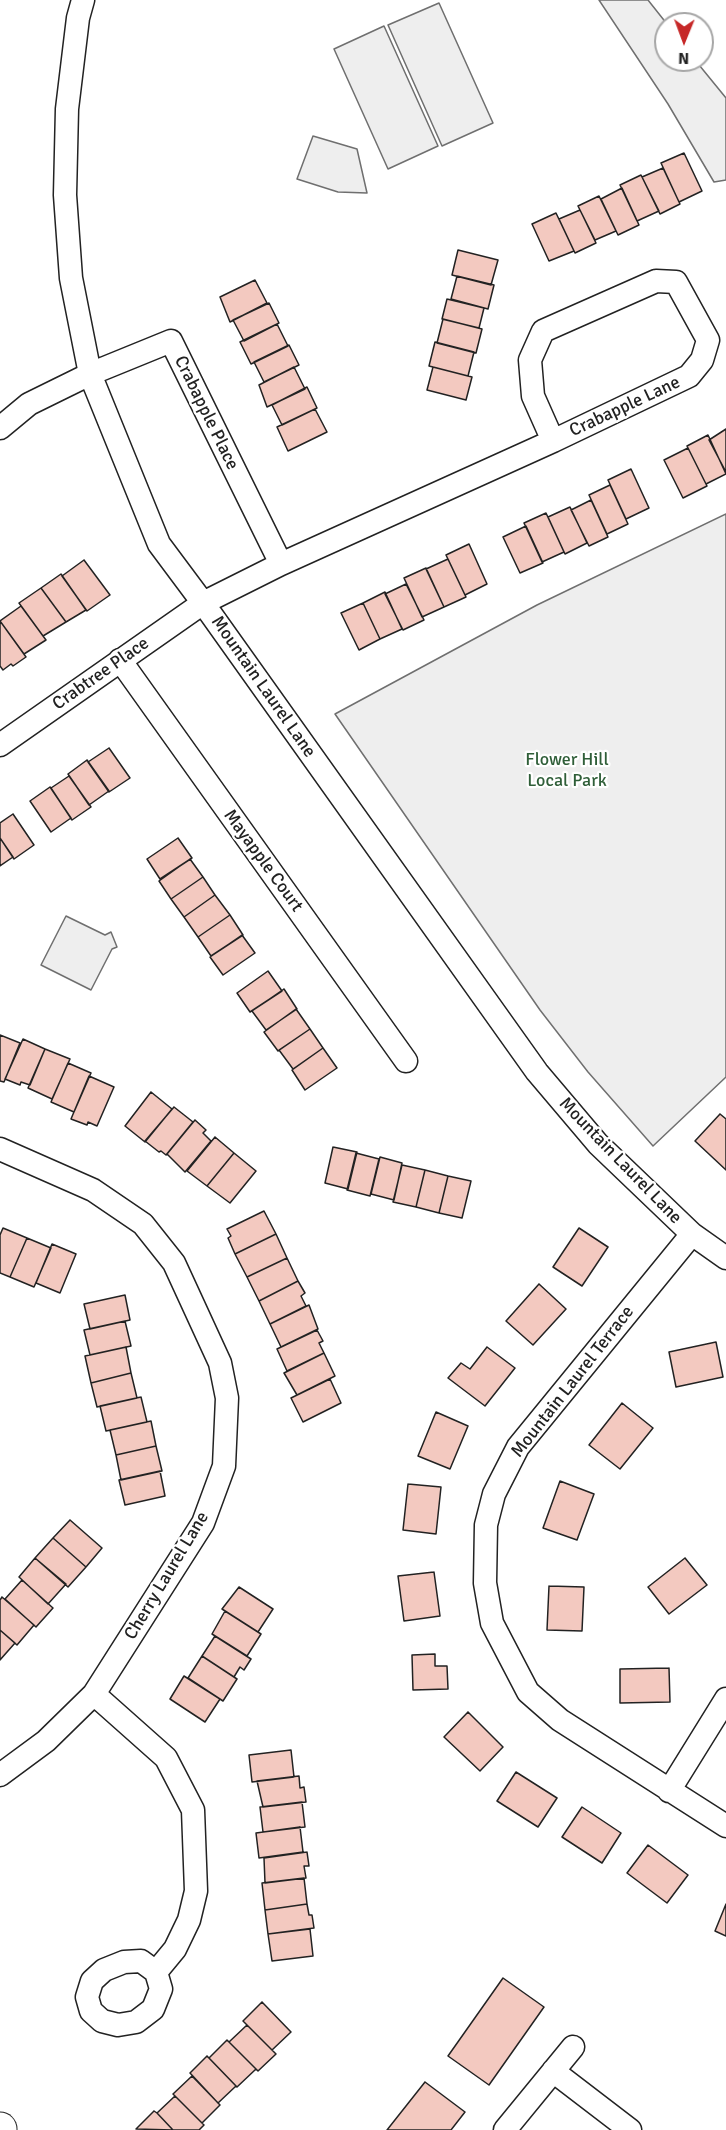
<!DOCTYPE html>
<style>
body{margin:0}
#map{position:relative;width:726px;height:2130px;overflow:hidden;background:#fff;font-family:Signika,sans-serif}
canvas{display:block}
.north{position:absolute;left:654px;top:12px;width:60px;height:60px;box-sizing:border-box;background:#fff;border:2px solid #a7a7a7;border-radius:50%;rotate:181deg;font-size:16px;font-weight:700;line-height:24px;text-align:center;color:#222}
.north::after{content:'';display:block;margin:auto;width:21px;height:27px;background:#c62828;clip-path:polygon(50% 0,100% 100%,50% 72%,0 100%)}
</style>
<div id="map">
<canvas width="726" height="2130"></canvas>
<div class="north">N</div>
</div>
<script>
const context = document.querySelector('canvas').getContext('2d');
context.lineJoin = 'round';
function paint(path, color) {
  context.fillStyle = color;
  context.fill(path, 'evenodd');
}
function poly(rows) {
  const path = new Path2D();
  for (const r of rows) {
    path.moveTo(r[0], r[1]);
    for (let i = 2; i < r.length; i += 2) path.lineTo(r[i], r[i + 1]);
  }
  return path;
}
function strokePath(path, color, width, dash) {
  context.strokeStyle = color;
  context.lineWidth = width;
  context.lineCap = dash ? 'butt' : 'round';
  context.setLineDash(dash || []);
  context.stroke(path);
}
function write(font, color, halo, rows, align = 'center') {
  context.font = font + ' Signika,sans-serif';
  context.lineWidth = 4.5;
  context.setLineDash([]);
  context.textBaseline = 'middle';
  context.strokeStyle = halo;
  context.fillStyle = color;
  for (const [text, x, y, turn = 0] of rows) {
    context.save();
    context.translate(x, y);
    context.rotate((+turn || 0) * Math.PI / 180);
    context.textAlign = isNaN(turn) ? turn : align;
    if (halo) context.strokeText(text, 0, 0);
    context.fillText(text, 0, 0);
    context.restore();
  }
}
const green = poly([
 [599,0,648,0,667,24,666,60,695,60,726,98,726,180,714,182,668,104,599,0],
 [439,3,493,123,442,146,388,25,439,3],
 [384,26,438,146,388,169,334,49,384,26],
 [313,136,357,149,367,193,338,192,297,179,313,136],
 [726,514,726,1077,653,1146,588,1072,540,1010,335,714,537,605,726,514],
 [66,916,105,935,111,932,117,947,112,949,91,990,41,965,66,916]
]);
paint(green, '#eee');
strokePath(green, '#6f6f6f', 1.5);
const building = poly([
 [684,153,702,191,679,202,661,163,684,153],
 [663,168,680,204,660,214,642,177,663,168],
 [641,175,659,211,637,221,620,185,641,175],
 [622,188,639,225,618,235,601,199,622,188],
 [599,196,616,231,595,240,578,206,599,196],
 [580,210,596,243,575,253,559,219,580,210],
 [556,213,574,251,549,261,532,224,556,213],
 [458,250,498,260,491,285,452,275,458,250],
 [457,276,494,285,488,309,451,299,457,276],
 [255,280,267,303,230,322,220,297,255,280],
 [447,299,484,308,479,328,442,319,447,299],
 [269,303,279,323,244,341,233,320,269,303],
 [443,319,482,329,476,353,437,343,443,319],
 [277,324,288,346,251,364,240,342,277,324],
 [435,342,474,352,468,376,429,366,435,342],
 [289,345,299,365,264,382,254,362,289,345],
 [294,367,305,389,267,407,259,385,294,367],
 [433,367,472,377,466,400,427,390,433,367],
 [307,387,317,408,282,425,272,405,307,387],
 [315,409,327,432,288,451,277,427,315,409],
 [726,429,726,472,709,440,726,429],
 [708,435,726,474,706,484,687,446,708,435],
 [688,448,707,486,683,498,664,460,688,448],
 [631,469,649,508,626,519,608,480,631,469],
 [610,485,628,524,607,534,589,495,610,485],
 [591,500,608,537,589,546,571,510,591,500],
 [570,507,587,543,565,554,548,517,570,507],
 [546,513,564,552,542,562,524,523,546,513],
 [526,526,543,563,520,573,503,537,526,526],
 [469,544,487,584,465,595,446,555,469,544],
 [448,559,466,597,444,607,426,569,448,559],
 [84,560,110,595,87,611,62,576,84,560],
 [426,568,444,607,422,617,404,578,426,568],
 [61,574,86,610,66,622,41,588,61,574],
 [406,584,424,620,403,630,385,594,406,584],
 [41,588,66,622,43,636,19,603,41,588],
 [385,592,402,629,380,639,363,603,385,592],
 [363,603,380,639,359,650,341,613,363,603],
 [21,606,46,640,24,654,0,621,21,606],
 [0,621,26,657,13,666,11,664,3,670,0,666,0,621],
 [109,748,130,778,109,792,88,762,109,748],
 [87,760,109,791,89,805,68,774,87,760],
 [69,776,91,807,72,820,51,788,69,776],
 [50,787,71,818,51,832,30,801,50,787],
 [13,814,34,845,14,859,0,838,0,823,13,814],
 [0,838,13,857,0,866,0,838],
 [178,838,192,858,160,879,147,859,178,838],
 [190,859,203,877,171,899,159,881,190,859],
 [203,877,215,895,184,917,171,899,203,877],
 [215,895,230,915,198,937,184,917,215,895],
 [230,915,243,935,211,956,198,937,230,915],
 [242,935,255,953,223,975,210,957,242,935],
 [268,971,282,991,250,1012,237,993,268,971],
 [284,989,297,1009,266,1030,252,1011,284,989],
 [296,1009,310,1029,278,1051,264,1032,296,1009],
 [310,1029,323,1048,293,1069,279,1050,310,1029],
 [0,1035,20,1043,4,1082,0,1081,0,1035],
 [23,1039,45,1049,30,1085,21,1082,20,1085,5,1079,23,1039],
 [323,1048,337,1068,305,1090,292,1070,323,1048],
 [45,1049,70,1059,52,1099,28,1088,45,1049],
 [68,1063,91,1073,74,1112,51,1102,68,1063],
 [89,1076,114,1087,97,1126,88,1122,87,1125,71,1119,89,1076],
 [151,1092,172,1109,145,1142,125,1126,151,1092],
 [174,1107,193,1122,166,1155,161,1151,159,1152,145,1141,174,1107],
 [720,1114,726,1119,726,1170,695,1141,720,1114],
 [195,1120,206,1130,203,1133,211,1141,185,1172,167,1154,195,1120],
 [215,1137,234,1153,207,1186,187,1171,215,1137],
 [333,1147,357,1152,348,1189,325,1183,333,1147],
 [234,1153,256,1171,230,1203,207,1186,234,1153],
 [356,1153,379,1159,370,1196,347,1190,356,1153],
 [380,1157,402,1163,394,1200,371,1194,380,1157],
 [402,1165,425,1170,416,1207,393,1202,402,1165],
 [425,1170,448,1176,439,1213,416,1207,425,1170],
 [448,1176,471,1181,462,1218,439,1213,448,1176],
 [264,1211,276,1234,235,1254,228,1238,231,1236,227,1229,264,1211],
 [3,1228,27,1238,10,1277,0,1273,0,1235,3,1228],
 [579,1228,608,1247,582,1286,553,1267,579,1228],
 [276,1234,287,1258,247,1277,235,1254,276,1234],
 [27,1238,51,1248,34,1287,10,1277,27,1238],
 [52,1244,76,1254,60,1293,36,1283,52,1244],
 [287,1258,298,1281,259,1301,247,1277,287,1258],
 [298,1281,305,1293,301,1296,306,1306,270,1324,259,1301,298,1281],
 [539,1284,566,1309,533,1345,506,1321,539,1284],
 [125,1295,130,1320,90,1329,84,1304,125,1295],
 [309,1305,318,1329,281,1347,270,1324,309,1305],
 [125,1321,131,1346,90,1355,84,1330,125,1321],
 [317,1330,323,1341,319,1343,324,1353,287,1371,277,1349,317,1330],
 [716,1342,723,1377,676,1387,669,1352,716,1342],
 [126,1347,131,1373,91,1383,85,1356,126,1347],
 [487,1347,515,1368,485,1406,448,1378,461,1363,470,1369,487,1347],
 [324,1353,335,1376,297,1395,284,1373,324,1353],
 [131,1373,137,1398,97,1407,91,1383,131,1373],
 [330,1379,341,1403,303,1422,291,1398,330,1379],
 [141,1397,147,1422,106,1431,100,1406,141,1397],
 [622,1403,653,1428,620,1469,589,1445,622,1403],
 [436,1412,468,1426,450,1469,418,1456,436,1412],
 [151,1421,156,1446,116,1455,110,1430,151,1421],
 [156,1446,162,1471,121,1480,116,1455,156,1446],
 [160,1471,165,1496,125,1505,119,1480,160,1471],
 [560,1481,594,1494,577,1540,543,1528,560,1481],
 [408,1484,441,1487,436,1534,403,1530,408,1484],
 [70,1520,102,1548,86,1567,53,1538,70,1520],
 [53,1538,86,1567,68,1587,35,1558,53,1538],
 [35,1558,66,1584,48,1604,19,1577,35,1558],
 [685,1558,707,1585,669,1614,648,1587,685,1558],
 [434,1572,440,1616,404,1621,398,1576,434,1572],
 [22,1580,53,1608,36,1627,5,1599,22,1580],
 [549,1586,584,1587,582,1631,547,1630,549,1586],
 [239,1587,273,1609,258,1632,222,1609,239,1587],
 [2,1597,34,1625,17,1645,0,1630,0,1600,2,1597],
 [225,1611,261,1634,247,1656,212,1634,225,1611],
 [0,1630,15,1643,0,1660,0,1630],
 [215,1636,251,1659,244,1670,240,1667,234,1677,202,1656,215,1636],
 [435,1654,435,1666,447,1666,448,1689,413,1690,412,1655,435,1654],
 [202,1656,237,1679,223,1701,188,1678,202,1656],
 [669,1668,670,1702,620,1703,620,1669,669,1668],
 [184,1676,220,1699,205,1722,170,1699,184,1676],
 [468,1712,503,1747,480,1771,444,1737,468,1712],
 [291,1750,294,1777,252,1782,249,1755,291,1750],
 [516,1772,557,1798,538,1827,497,1801,516,1772],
 [299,1776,300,1788,304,1787,306,1802,263,1807,257,1781,299,1776],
 [302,1802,305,1827,263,1832,260,1807,302,1802],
 [582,1807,621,1833,602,1863,562,1837,582,1807],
 [300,1827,303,1852,259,1858,256,1833,300,1827],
 [648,1845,688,1875,667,1903,627,1873,648,1845],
 [307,1852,309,1866,304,1866,306,1878,265,1883,264,1858,307,1852],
 [304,1878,307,1904,265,1910,262,1883,304,1878],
 [307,1904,309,1915,312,1915,314,1928,268,1934,265,1910,307,1904],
 [726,1904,726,1936,715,1931,726,1904],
 [310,1929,313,1956,272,1961,268,1934,310,1929],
 [503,1978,544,2007,489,2085,448,2056,503,1978],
 [262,2002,291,2032,272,2050,243,2021,262,2002],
 [247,2025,276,2054,258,2071,229,2042,247,2025],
 [227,2040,256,2069,237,2087,209,2058,227,2040],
 [207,2056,236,2086,218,2103,190,2073,207,2056],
 [192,2076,220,2105,202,2123,173,2094,192,2076],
 [425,2082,465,2112,451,2130,387,2130,425,2082],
 [175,2096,204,2125,199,2130,173,2130,157,2113,175,2096],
 [154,2111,157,2113,173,2130,136,2129,154,2111]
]);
paint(building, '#f3c9c0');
strokePath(building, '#222', 1.5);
const minor = poly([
 [83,0,78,18,67,109,65,195,71,278,90,374,159,544,203,603,537,1072,598,1144,692,1234,726,1258],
 [656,281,676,282,708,340,702,360,689,376,553,441,533,396,530,360,543,331,656,281],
 [0,428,29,404,90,374,171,341,281,564],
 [120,660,406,1061],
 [0,745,203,603,281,564,553,441],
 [0,1149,93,1190,143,1224,174,1263,220,1363,227,1398,224,1466,203,1523,94,1694,46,1741,0,1775],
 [692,1234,518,1447,494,1494,486,1525,485,1583,492,1623,528,1692,560,1720,726,1826],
 [94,1694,166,1758,193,1810,196,1891,189,1920,175,1949,156,1972,161,1989,153,2009,136,2022,118,2025,102,2021,91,2011,87,1997,92,1981,104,1970,124,1962,141,1961,156,1972],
 [669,1791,726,1699],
 [553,2071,630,2130],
 [505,2130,573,2047]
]);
const secondary = poly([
 [0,2129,0,2130]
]);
strokePath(minor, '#222', 25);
strokePath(secondary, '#222', 35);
strokePath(minor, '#fff', 22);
strokePath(secondary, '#fff', 33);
write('18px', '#222', '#fff', [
 ["Crabapple Lane",625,407,-25],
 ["Crabapple Place",206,413,64],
 ["Crabtree Place",101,674,-35],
 ["Mountain Laurel Lane",263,687,55],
 ["Mayapple Court",263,861,54],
 ["Mountain Laurel Lane",620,1161,46],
 ["Mountain Laurel Terrace",573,1382,-52],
 ["Cherry Laurel Lane",167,1576,-59]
]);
write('18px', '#2f5e38', '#fff', [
 ["Flower Hill",567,760],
 ["Local Park",567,781]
]);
</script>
